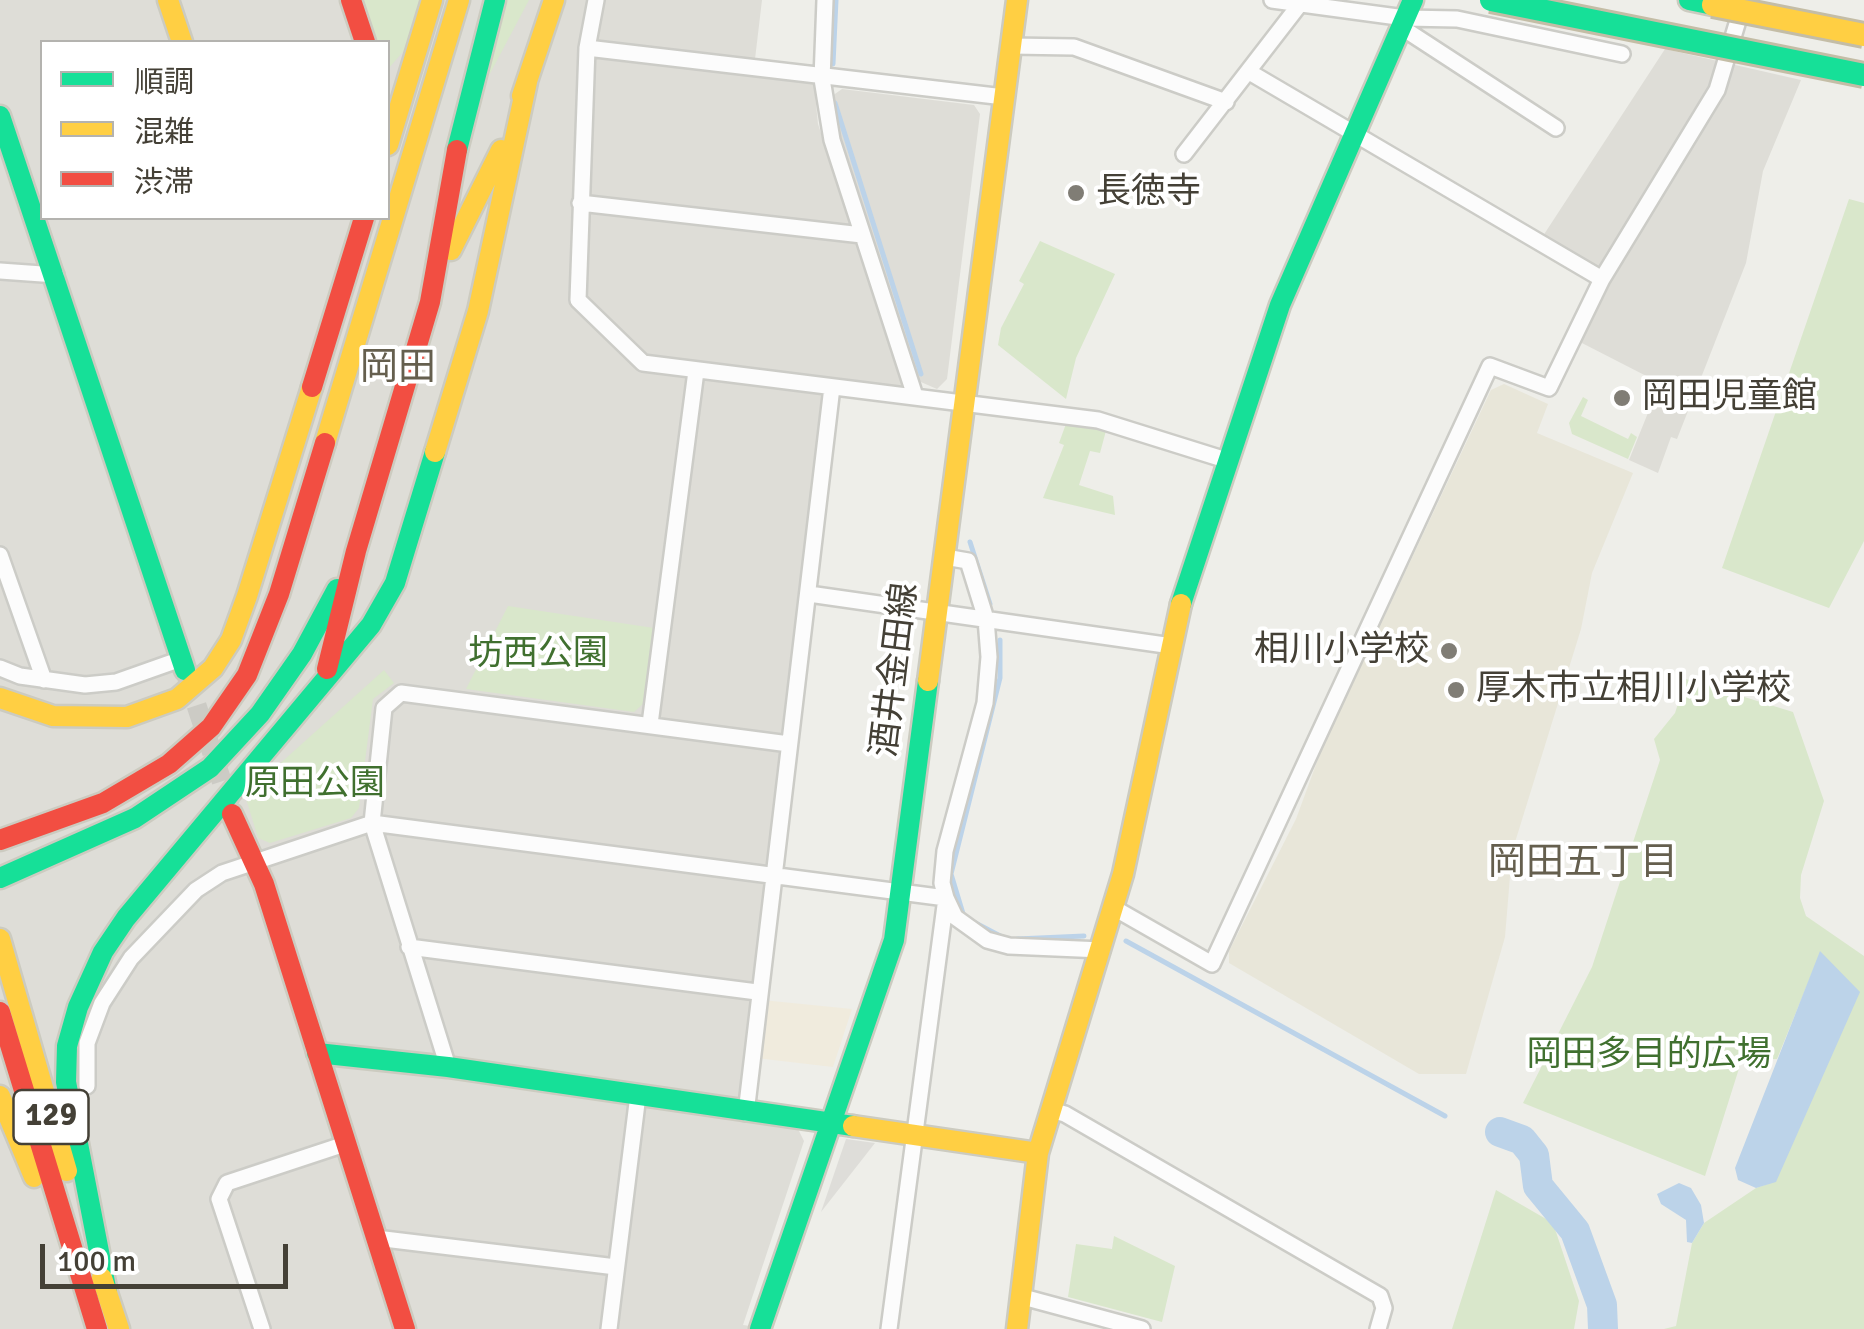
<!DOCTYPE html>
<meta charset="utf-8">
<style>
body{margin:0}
#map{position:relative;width:1864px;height:1329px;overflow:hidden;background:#eeeee9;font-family:Signika,"Noto Sans JP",sans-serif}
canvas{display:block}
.legend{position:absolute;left:40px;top:40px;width:350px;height:180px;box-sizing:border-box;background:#fff;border:2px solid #b4b3af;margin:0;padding:12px 18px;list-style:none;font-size:30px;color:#444036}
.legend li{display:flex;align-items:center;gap:20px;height:50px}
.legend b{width:50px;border:2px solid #b4b3af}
.scale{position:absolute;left:40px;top:1244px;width:248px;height:45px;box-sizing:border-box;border:5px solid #444036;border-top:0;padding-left:12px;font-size:30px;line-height:35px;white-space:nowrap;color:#444036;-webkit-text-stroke:8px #fff;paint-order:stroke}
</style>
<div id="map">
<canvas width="1864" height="1329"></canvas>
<ul class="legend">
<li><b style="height:12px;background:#16e098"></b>順調</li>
<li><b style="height:12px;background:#ffcf43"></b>混雑</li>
<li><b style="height:12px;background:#f24e42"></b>渋滞</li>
</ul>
<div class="scale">100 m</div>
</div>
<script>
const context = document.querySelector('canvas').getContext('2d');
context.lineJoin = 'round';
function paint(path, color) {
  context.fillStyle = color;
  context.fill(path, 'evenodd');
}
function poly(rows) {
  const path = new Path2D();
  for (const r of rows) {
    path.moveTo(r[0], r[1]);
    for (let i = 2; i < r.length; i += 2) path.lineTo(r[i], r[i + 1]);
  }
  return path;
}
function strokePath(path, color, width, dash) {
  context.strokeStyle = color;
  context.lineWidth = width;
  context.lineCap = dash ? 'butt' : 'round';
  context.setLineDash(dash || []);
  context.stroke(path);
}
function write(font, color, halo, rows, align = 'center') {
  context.font = font + ' Signika,"Noto Sans JP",sans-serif';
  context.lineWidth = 8;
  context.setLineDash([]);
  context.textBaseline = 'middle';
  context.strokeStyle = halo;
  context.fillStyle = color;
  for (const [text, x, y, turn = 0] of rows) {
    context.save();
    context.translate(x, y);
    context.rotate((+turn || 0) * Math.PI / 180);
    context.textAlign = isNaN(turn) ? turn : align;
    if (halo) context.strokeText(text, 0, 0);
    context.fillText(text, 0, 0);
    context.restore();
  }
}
paint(poly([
 [762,1000,852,1009,833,1067,756,1058]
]), '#f0ebdd');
paint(poly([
 [0,0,762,0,753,76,814,84,818,124,905,387,824,379,737,1116,798,1129,804,1141,743,1325,773,1329,0,1329],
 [42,42,388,42,388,218,42,218],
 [1665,49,1801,80,1763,171,1746,263,1677,439,1671,437,1658,473,1629,460,1660,383,1578,341,1607,279,1541,239],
 [842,89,974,105,980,114,947,379,937,389,914,379,839,140,832,96]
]), '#deddd7');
paint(poly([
 [1504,384,1548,404,1537,433,1633,473,1592,573,1581,629,1512,852,1505,937,1466,1074,1419,1074,1229,963,1229,951,1296,819,1321,751,1491,390]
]), '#e8e6d9');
paint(poly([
 [363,0,421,0,409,45,388,69,388,42,377,42],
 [504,0,529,0,484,85],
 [1849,199,1864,203,1864,541,1829,608,1722,568],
 [1040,241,1115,274,1076,358,1066,399,998,345,1001,328,1024,284,1019,281],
 [1583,397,1588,400,1581,416,1628,439,1631,433,1637,437,1628,459,1572,434,1569,423],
 [1067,421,1107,427,1100,453,1090,451,1079,485,1113,496,1115,515,1043,498,1064,445,1059,443],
 [508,606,654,628,643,704,634,712,466,689],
 [384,670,394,683,373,699,359,808,351,818,270,843,258,838,245,795],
 [1686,679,1793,712,1824,801,1801,875,1800,898,1806,916,1864,956,1864,1329,1664,1329,1676,1326,1692,1243,1704,1223,1756,1188,1776,1181,1821,951,1777,1059,1742,1059,1705,1176,1523,1103,1592,967,1660,760,1654,739,1675,713],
 [1496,1190,1553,1223,1579,1301,1574,1329,1452,1329],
 [1114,1236,1175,1266,1162,1322,1068,1297,1076,1244,1112,1249]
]), '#d9e7cb');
paint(poly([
 [846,1139,875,1143,821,1212]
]), '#deddd9');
paint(poly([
 [1820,951,1860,992,1776,1182,1756,1188,1738,1180,1735,1168],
 [1679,1183,1691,1188,1701,1205,1704,1223,1692,1243,1687,1242,1686,1220,1661,1204,1657,1194]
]), '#bcd3e9');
strokePath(poly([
 [833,64,836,0],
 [835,103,921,374],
 [970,542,990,604],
 [1000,640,1000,678,951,874,964,917,1006,939],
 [1017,939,1084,936],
 [1126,941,1445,1116]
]), '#bcd3e9', 5);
strokePath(poly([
 [1500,1132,1522,1140,1534,1155,1538,1186,1575,1231,1602,1305,1603,1329]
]), '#bcd3e9', 30);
strokePath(poly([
 [187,677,230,806]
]), '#cccbc5', 20, [20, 10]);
const street = poly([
 [596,0,587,48,578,300,643,363,1098,420,1226,460],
 [825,0,822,79,832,140,915,396],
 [1272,0,1405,18,1457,19,1622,54],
 [1401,27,1556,128],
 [1011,46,1074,47,1226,102],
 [587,48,1004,97],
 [1251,73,1602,279],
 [1184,154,1300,4],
 [580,203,862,235],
 [0,271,56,275],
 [0,555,44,680],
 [945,557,968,561,986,619,989,657,985,703,945,851,942,883,946,898,955,917,987,940,1009,946,1102,950],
 [809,594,1172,646],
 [0,668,20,676,85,685,116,682,181,659],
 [650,724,696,371],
 [1114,908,1212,964,1490,366,1549,388,1602,279,1717,90,1743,4],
 [409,947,757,992],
 [448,1067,372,823,384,708,401,693,789,744],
 [87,1086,87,1043,102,1003,131,958,196,890,222,873,372,823,946,898,889,1329],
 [1050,1110,1065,1114,1380,1296,1384,1308,1378,1329],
 [746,1113,832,387],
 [376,1238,616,1267],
 [1023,1297,1142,1329],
 [262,1329,219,1199,227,1183,345,1144],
 [609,1329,638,1095]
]);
const fast = poly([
 [1689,0,1713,5],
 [0,116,185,670],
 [457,150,495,0],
 [1181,604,1280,305,1413,0],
 [0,878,135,818,210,768,260,714,302,654,337,589],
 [317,1053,448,1067,853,1126],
 [107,1293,66,1082,67,1046,78,1007,103,952,126,918,371,625,395,583,435,452],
 [760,1329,894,940,928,681]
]);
const slow = poly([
 [168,0,182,42],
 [522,96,554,0],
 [388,145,432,0],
 [451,250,501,150],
 [325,443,459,0],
 [435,452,478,311,527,82],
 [928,681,1017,0],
 [0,698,53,716,127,717,177,699,213,668,231,640,247,596,312,387],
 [0,939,67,1171],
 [0,1096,34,1177],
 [853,1126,1038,1153],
 [102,1278,119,1329],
 [1017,1329,1038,1153,1123,874,1181,604]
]);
const jam = poly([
 [351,0,365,42],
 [312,387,364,218],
 [327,669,356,551,430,302,457,150],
 [232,814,264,884,405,1329],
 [0,840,103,803,169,764,211,727,247,675,279,594,325,443],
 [0,1012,97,1329]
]);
strokePath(street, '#ccccc7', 20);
strokePath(fast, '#cccbc0', 25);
strokePath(slow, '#cccbc0', 25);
strokePath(jam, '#cccbc0', 25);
strokePath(street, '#fcfcfc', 15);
strokePath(fast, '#16e098', 20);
strokePath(slow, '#ffcf43', 20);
strokePath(jam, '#f24e42', 20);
const fastBridge = poly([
 [1491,0,1864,75]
]);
const slowBridge = poly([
 [1713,5,1864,35]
]);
strokePath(fastBridge, '#c4bda6', 28, []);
strokePath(slowBridge, '#c4bda6', 28, []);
strokePath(fastBridge, '#16e098', 22);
strokePath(slowBridge, '#ffcf43', 22);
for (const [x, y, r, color] of [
 [1076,193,10,"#807d75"],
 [1622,398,10,"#807d75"],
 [1449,651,10,"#807d75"],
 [1456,690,10,"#807d75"]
]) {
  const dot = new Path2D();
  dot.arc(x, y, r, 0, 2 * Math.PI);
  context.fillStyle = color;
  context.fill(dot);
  strokePath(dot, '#fff', 4);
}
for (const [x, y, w] of [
 [51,1117,75]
]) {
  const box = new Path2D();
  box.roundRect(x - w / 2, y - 27, w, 54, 8);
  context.fillStyle = '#fff';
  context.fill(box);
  strokePath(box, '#444036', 2.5);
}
write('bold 32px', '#444036', null, [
 ["129",51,1117]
]);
write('35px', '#444036', '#fff', [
 ["長徳寺",1096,193],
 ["岡田児童館",1642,398],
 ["相川小学校",1429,651,"right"],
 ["厚木市立相川小学校",1476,690]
], 'left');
write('35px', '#40702f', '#fff', [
 ["坊西公園",538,655],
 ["原田公園",315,785],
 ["岡田多目的広場",1649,1056]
]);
write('35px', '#444036', '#fff', [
 ["酒井金田線",896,670,-83]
]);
write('38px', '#655f4e', '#fff', [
 ["岡田",398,369],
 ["岡田五丁目",1583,864]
]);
</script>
